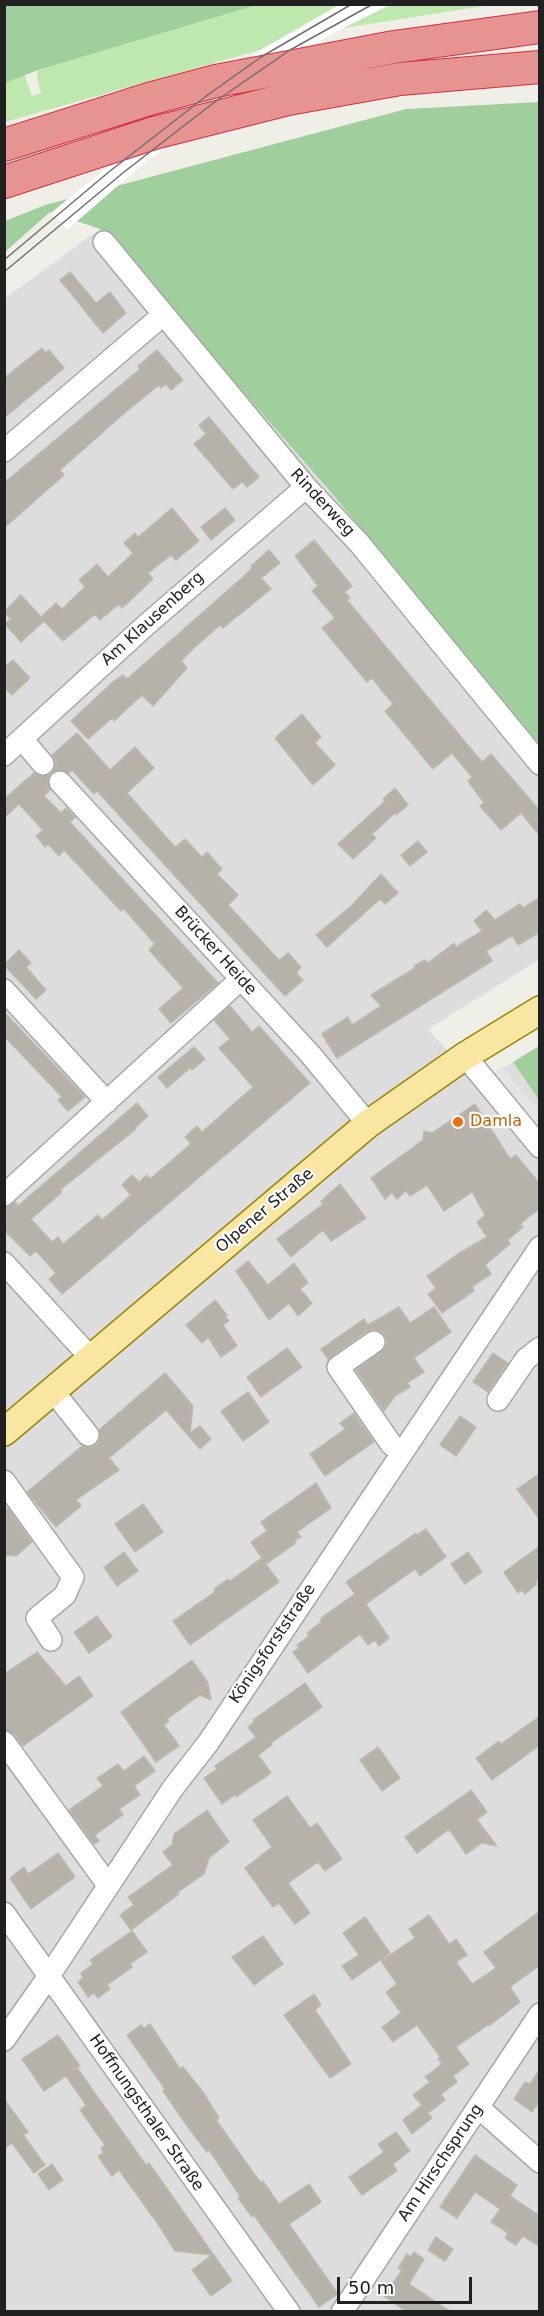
<!DOCTYPE html>
<meta charset="utf-8">
<style>
body{margin:0}
#map{position:relative;width:544px;height:2316px;overflow:hidden;background:#f0efe7;font-family:"DejaVu Sans",sans-serif}
canvas{display:block}
.frame{position:absolute;inset:0;border:6px solid #202020;pointer-events:none}
.scale{position:absolute;left:337px;top:2277px;width:135px;height:27px;box-sizing:border-box;border:3px solid #202020;border-top:0;padding-left:8px;font-size:18px;line-height:21px;white-space:nowrap;color:#202020;-webkit-text-stroke:4px #fff;paint-order:stroke}
</style>
<div id="map">
<canvas width="544" height="2316"></canvas>
<div class="frame"></div>
<div class="scale">50 m</div>
</div>
<script>
const context = document.querySelector('canvas').getContext('2d');
context.lineJoin = 'round';
function paint(path, color) {
  context.fillStyle = color;
  context.fill(path, 'evenodd');
}
function poly(rows) {
  const path = new Path2D();
  for (const r of rows) {
    path.moveTo(r[0], r[1]);
    for (let i = 2; i < r.length; i += 2) path.lineTo(r[i], r[i + 1]);
  }
  return path;
}
function strokePath(path, color, width, dash) {
  context.strokeStyle = color;
  context.lineWidth = width;
  context.lineCap = dash ? 'butt' : 'round';
  context.setLineDash(dash || []);
  context.stroke(path);
}
function write(font, color, halo, rows, align = 'center') {
  context.font = font + ' "DejaVu Sans",sans-serif';
  context.lineWidth = 4.5;
  context.setLineDash([]);
  context.textBaseline = 'middle';
  context.strokeStyle = halo;
  context.fillStyle = color;
  for (const [text, x, y, turn = 0] of rows) {
    context.save();
    context.translate(x, y);
    context.rotate((+turn || 0) * Math.PI / 180);
    context.textAlign = isNaN(turn) ? turn : align;
    if (halo) context.strokeText(text, 0, 0);
    context.fillText(text, 0, 0);
    context.restore();
  }
}
paint(poly([
 [100,229,330,491,539,744,539,960,428,1029,477,1085,513,1062,539,1100,539,2311,5,2311,4,299]
]), '#dedddd');
paint(poly([
 [390,4,491,4,491,5,343,28],
 [257,5,338,5,260,50,5,122,4,83,24,74,32,96,41,93,37,79,38,70]
]), '#bfe8af');
paint(poly([
 [5,4,257,4,257,5,38,70,5,83],
 [539,102,539,744,330,491,100,229,50,212,5,252,5,221,45,205,406,109],
 [539,1046,539,1100,513,1062]
]), '#a1ce9d');
paint(poly([
 [502,1067,539,1111,539,1130,494,1073]
]), '#e4e4e4');
paint(poly([
 [341,5,390,5,335,32,272,69,221,103,136,170,67,230,52,212,208,86,260,51]
]), '#fff');
const building = poly([
 [70,272,96,303,110,292,126,313,103,333,60,280,70,272],
 [42,348,45,353,49,350,64,368,4,418,4,378,42,348],
 [157,350,183,380,171,390,166,384,161,388,159,385,128,410,60,470,64,475,4,528,4,483,140,369,138,366,157,350],
 [209,417,259,477,247,487,242,482,233,489,194,444,206,434,199,425,209,417],
 [172,508,199,541,176,560,171,555,148,573,153,579,122,608,119,604,100,620,95,614,63,641,44,621,21,642,5,624,11,619,4,612,21,595,41,617,56,603,62,609,85,587,79,580,97,564,108,577,133,553,124,543,135,533,138,537,172,508],
 [225,508,235,520,211,540,201,527,225,508],
 [314,540,352,586,345,592,350,598,347,600,482,762,491,754,540,811,540,836,521,813,501,830,480,806,484,803,468,781,472,777,452,753,433,769,385,711,393,704,372,678,367,682,322,628,335,618,312,591,318,586,295,556,314,540],
 [269,550,280,563,261,578,271,589,223,628,220,625,195,647,181,661,187,668,153,706,142,695,114,721,112,718,88,739,71,721,114,681,123,675,127,679,243,577,252,568,251,566,269,550],
 [13,660,30,678,12,695,4,687,4,667,13,660],
 [302,714,321,737,315,743,335,765,313,785,275,738,302,714],
 [77,733,110,770,135,747,154,768,127,793,175,847,185,839,202,857,207,852,222,869,217,874,238,895,228,905,279,960,288,953,301,967,296,973,303,980,285,996,97,791,94,794,72,770,69,773,63,770,53,772,56,762,52,755,77,733],
 [34,773,39,776,50,774,48,784,50,790,44,796,61,813,66,808,75,817,70,822,218,983,171,1023,159,1009,183,988,149,950,155,944,124,909,121,911,64,850,59,856,48,844,45,847,36,836,43,830,19,804,4,818,4,799,34,773],
 [395,788,408,805,396,815,395,813,372,834,376,838,353,859,338,844,385,801,383,799,395,788],
 [418,841,427,852,410,866,401,855,418,841],
 [381,874,398,893,385,904,380,899,327,947,316,935,351,906,381,874],
 [540,897,540,932,518,945,513,936,510,937,486,951,492,961,337,1058,322,1034,348,1017,352,1025,381,1006,371,995,415,968,414,966,425,960,428,963,454,943,456,947,482,931,474,921,486,910,495,920,520,904,523,908,540,897],
 [19,950,31,963,26,967,46,990,36,999,4,965,19,950],
 [230,1006,252,1032,259,1026,310,1083,62,1294,49,1279,56,1273,36,1251,30,1256,4,1230,4,1207,15,1202,18,1206,137,1103,148,1116,135,1128,136,1129,60,1190,62,1192,31,1219,52,1242,58,1237,63,1244,98,1215,102,1220,131,1195,122,1185,132,1175,139,1182,147,1175,150,1179,191,1144,185,1137,197,1126,202,1132,253,1087,219,1048,230,1039,214,1020,230,1006],
 [4,1012,85,1097,68,1111,58,1100,62,1097,4,1036,4,1012],
 [194,1047,205,1059,192,1070,190,1068,167,1088,158,1077,194,1047],
 [475,1104,510,1159,516,1155,540,1184,540,1208,520,1224,523,1227,508,1240,510,1244,485,1265,491,1274,472,1287,474,1291,442,1313,428,1294,436,1288,427,1276,458,1254,487,1237,477,1222,485,1215,472,1192,444,1211,427,1185,410,1196,406,1191,397,1199,392,1193,385,1199,371,1178,423,1140,424,1131,432,1133,475,1104],
 [340,1184,366,1218,331,1241,323,1230,291,1257,277,1239,323,1204,321,1201,340,1184],
 [248,1261,268,1285,294,1263,308,1283,300,1289,312,1303,298,1316,289,1303,269,1320,236,1271,248,1261],
 [215,1300,227,1315,225,1316,229,1321,223,1325,237,1346,221,1357,208,1337,202,1343,186,1325,215,1300],
 [399,1307,410,1323,434,1307,451,1332,414,1358,424,1372,407,1383,410,1387,395,1396,384,1411,356,1370,385,1348,387,1342,384,1334,374,1329,367,1331,328,1359,321,1349,364,1319,368,1325,399,1307],
 [287,1348,302,1367,261,1397,247,1377,287,1348],
 [493,1353,508,1363,488,1392,473,1382,493,1353],
 [165,1373,193,1406,190,1433,200,1426,211,1439,200,1449,166,1410,109,1458,119,1470,76,1500,81,1506,56,1527,27,1492,82,1446,89,1448,96,1445,100,1439,99,1430,165,1373],
 [248,1392,269,1422,243,1441,221,1411,248,1392],
 [354,1413,374,1442,325,1476,310,1454,345,1429,340,1423,354,1413],
 [460,1416,476,1427,456,1456,440,1445,460,1416],
 [540,1473,540,1520,517,1489,540,1473],
 [316,1483,331,1508,297,1532,301,1537,294,1541,296,1543,266,1564,279,1582,190,1645,173,1621,215,1592,214,1589,228,1579,230,1581,262,1558,251,1542,267,1531,261,1522,316,1483],
 [143,1504,163,1532,135,1552,115,1524,143,1504],
 [8,1508,32,1542,16,1556,4,1555,4,1511,8,1508],
 [426,1529,446,1557,420,1576,415,1569,366,1604,389,1638,379,1646,375,1640,368,1645,360,1634,308,1673,293,1652,299,1648,297,1645,309,1636,307,1633,321,1622,321,1618,355,1594,346,1582,416,1533,417,1535,426,1529],
 [540,1546,540,1578,535,1581,537,1584,525,1594,522,1590,518,1593,504,1572,540,1546],
 [124,1552,138,1571,117,1586,104,1567,124,1552],
 [468,1552,482,1572,465,1584,451,1564,468,1552],
 [97,1616,112,1637,89,1653,74,1632,97,1616],
 [37,1652,66,1686,79,1676,93,1696,23,1746,14,1734,4,1730,4,1674,37,1652],
 [192,1660,208,1683,211,1700,200,1695,167,1719,169,1721,164,1725,179,1746,156,1762,121,1712,192,1660],
 [305,1683,322,1707,271,1743,272,1745,258,1755,271,1773,236,1797,235,1795,222,1804,204,1778,217,1769,215,1766,256,1737,248,1727,254,1722,253,1720,305,1683],
 [540,1716,540,1745,492,1780,476,1758,499,1741,501,1744,540,1716],
 [378,1747,400,1778,382,1791,360,1760,378,1747],
 [144,1756,155,1771,134,1786,140,1795,119,1809,123,1815,95,1835,99,1841,94,1844,69,1810,103,1786,97,1778,118,1764,124,1771,144,1756],
 [471,1790,487,1812,477,1820,497,1846,482,1843,466,1854,449,1829,417,1853,405,1837,471,1790],
 [287,1796,310,1828,317,1823,342,1859,325,1871,318,1862,288,1883,310,1913,295,1924,279,1903,273,1907,245,1868,272,1847,253,1820,287,1796],
 [207,1810,229,1842,209,1858,204,1874,178,1892,179,1894,131,1930,120,1915,134,1905,128,1897,173,1865,163,1852,172,1845,174,1834,207,1810],
 [58,1853,75,1877,31,1909,10,1878,24,1867,28,1874,58,1853],
 [540,1911,540,1965,510,1987,520,2002,489,2026,488,2025,456,2047,469,2064,453,2076,457,2082,441,2094,445,2100,428,2113,426,2111,432,2118,412,2134,403,2120,422,2105,413,2095,430,2082,425,2077,442,2064,438,2059,440,2057,417,2025,393,2042,382,2027,401,2013,386,1992,397,1984,381,1961,415,1938,409,1929,429,1915,449,1944,456,1939,467,1955,456,1962,472,1984,496,1968,484,1952,540,1911],
 [365,1917,390,1953,352,1980,342,1966,359,1955,343,1933,365,1917],
 [132,1931,147,1952,130,1964,132,1967,107,1985,110,1989,98,1998,94,1993,88,1997,78,1982,83,1978,81,1973,93,1964,90,1960,132,1931],
 [263,1936,283,1964,254,1985,232,1957,263,1936],
 [314,1994,321,2005,315,2010,351,2064,330,2078,284,2015,314,1994],
 [150,2024,180,2069,183,2067,203,2092,219,2118,216,2120,260,2182,263,2181,279,2204,309,2184,321,2202,289,2224,338,2294,319,2307,254,2215,252,2217,238,2198,240,2196,209,2150,207,2152,190,2130,163,2091,165,2089,127,2035,141,2025,144,2028,150,2024],
 [58,2035,80,2066,77,2068,104,2106,146,2165,149,2163,232,2281,211,2296,192,2270,212,2255,175,2251,158,2224,119,2170,112,2176,98,2156,104,2153,101,2148,105,2145,80,2110,86,2105,66,2076,44,2091,22,2059,58,2035],
 [540,2069,540,2100,532,2112,514,2099,525,2082,530,2084,540,2069],
 [4,2099,28,2132,23,2135,45,2165,34,2173,12,2143,4,2148,4,2099],
 [396,2132,410,2151,393,2164,397,2171,362,2195,349,2177,384,2152,378,2144,396,2132],
 [475,2155,517,2185,510,2196,540,2216,540,2247,523,2236,516,2245,505,2238,508,2233,491,2222,500,2209,475,2192,457,2218,440,2207,475,2155],
 [52,2164,63,2180,49,2190,38,2174,52,2164],
 [436,2237,453,2249,445,2261,428,2250,436,2237],
 [414,2252,424,2259,409,2284,451,2312,407,2312,384,2296,402,2270,398,2268,407,2254,411,2257,414,2252]
]);
paint(building, '#b6b2a9');
strokePath(building, '#c2b9aa', 1.5);
const minor = poly([
 [104,242,306,487,359,543,540,764],
 [4,451,163,315],
 [22,739,43,764],
 [4,755,145,626,306,487],
 [60,782,310,1054,368,1124],
 [4,990,107,1102],
 [465,1056,540,1147],
 [4,1195,241,979],
 [4,1263,91,1358],
 [374,1342,338,1367,391,1444,401,1452],
 [53,1391,88,1435],
 [498,1400,526,1359,540,1348],
 [4,1481,73,1577,65,1595,37,1618,51,1640],
 [4,1742,108,1885],
 [4,1913,289,2312],
 [4,2040,49,1976,173,1788,208,1743,540,1247],
 [478,2107,540,2162],
 [342,2312,540,2014]
]);
const major = poly([
 [4,1432,368,1124,465,1056,540,1010]
]);
const highway = poly([
 [4,145,149,99,216,81,394,47,540,27],
 [4,182,154,133,288,99,400,79,540,67]
]);
strokePath(minor, '#a7a7a7', 24);
strokePath(major, '#978605', 30);
strokePath(highway, '#d62d43', 34);
strokePath(minor, '#fff', 21);
strokePath(major, '#f9e6a3', 27);
strokePath(highway, '#e59492', 32);
strokePath(poly([
 [4,260,110,171,209,94,261,57,352,4],
 [4,272,124,172,216,101,290,50,373,4]
]), '#6e6e6e', 1.5);
for (const [x, y, r, color] of [
 [458,1122,6,"#e8710a"]
]) {
  const dot = new Path2D();
  dot.arc(x, y, r, 0, 2 * Math.PI);
  context.fillStyle = color;
  context.fill(dot);
  strokePath(dot, '#fff', 2);
}
write('16px', '#202020', '#fff', [
 ["Rinderweg",322,503,47],
 ["Am Klausenberg",153,619,-42],
 ["Brücker Heide",215,951,48],
 ["Olpener Straße",265,1211,-40],
 ["Königsforststraße",273,1644,-56],
 ["Hoffnungsthaler Straße",146,2113,55],
 ["Am Hirschsprung",441,2163,-56]
]);
write('16px', '#c56008', '#fff', [
 ["Damla",470,1122]
], 'left');
</script>
